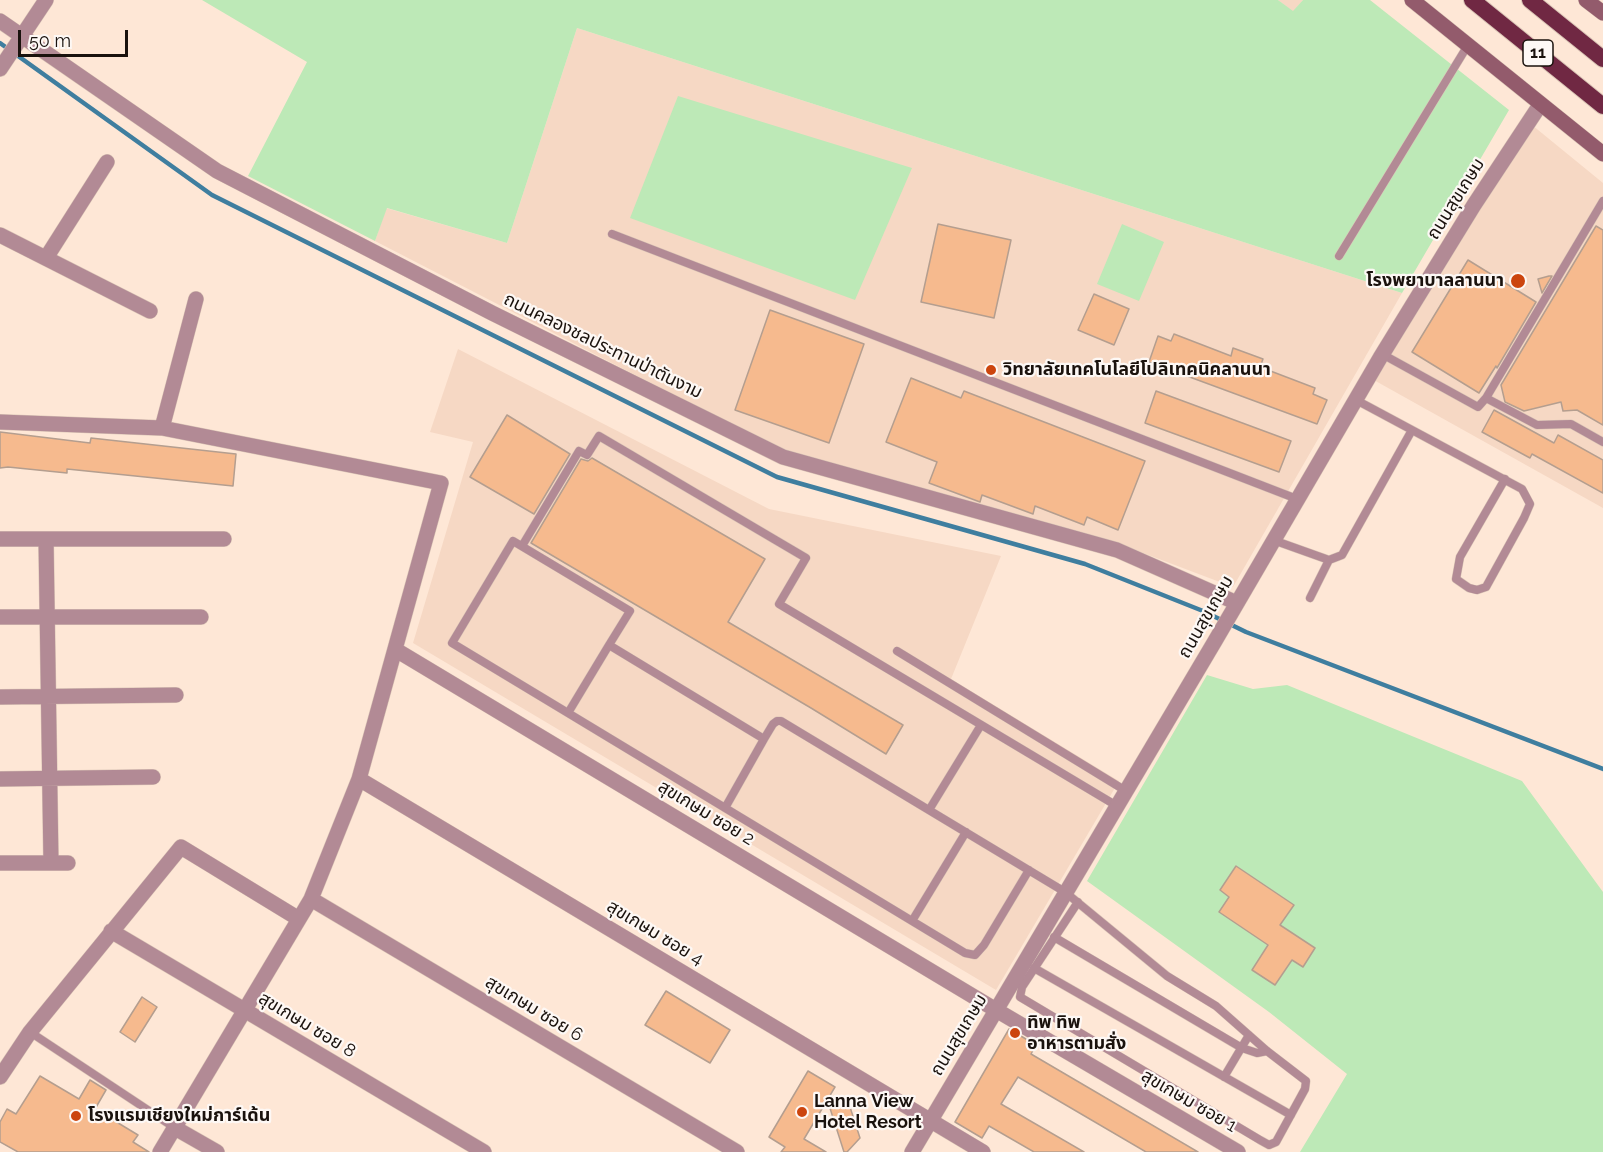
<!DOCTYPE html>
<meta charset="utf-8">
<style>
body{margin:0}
#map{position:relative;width:1603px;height:1152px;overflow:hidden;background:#fee7d6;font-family:Raleway,sans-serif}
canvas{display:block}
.scale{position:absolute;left:18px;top:30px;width:110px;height:27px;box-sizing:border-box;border:3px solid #1a120d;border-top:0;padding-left:8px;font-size:18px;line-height:21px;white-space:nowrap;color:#1a120d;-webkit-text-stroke:4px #fdf8f5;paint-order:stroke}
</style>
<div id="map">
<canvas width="1603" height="1152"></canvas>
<div class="scale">50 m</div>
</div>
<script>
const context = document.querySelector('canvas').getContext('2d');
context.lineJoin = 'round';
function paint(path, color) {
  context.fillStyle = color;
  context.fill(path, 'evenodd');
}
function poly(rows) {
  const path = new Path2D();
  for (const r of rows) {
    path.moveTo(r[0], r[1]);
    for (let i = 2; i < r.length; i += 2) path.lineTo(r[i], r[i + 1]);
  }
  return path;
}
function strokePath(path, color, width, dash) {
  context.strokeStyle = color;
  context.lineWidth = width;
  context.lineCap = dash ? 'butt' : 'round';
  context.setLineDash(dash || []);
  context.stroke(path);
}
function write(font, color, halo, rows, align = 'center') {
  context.font = font + ' Raleway,"Noto Sans Thai",sans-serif';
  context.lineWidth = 4.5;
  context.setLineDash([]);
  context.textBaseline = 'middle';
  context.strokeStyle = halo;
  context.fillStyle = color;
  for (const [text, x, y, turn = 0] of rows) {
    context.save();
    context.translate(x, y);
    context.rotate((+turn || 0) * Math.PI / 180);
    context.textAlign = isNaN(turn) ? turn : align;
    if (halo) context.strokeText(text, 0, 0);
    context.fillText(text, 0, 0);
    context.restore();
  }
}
paint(poly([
 [1278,0,1303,0,1293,12],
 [577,28,1402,293,1233,587,1122,545,775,447,375,241,386,208,507,243],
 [1532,125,1603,183,1603,508,1372,379],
 [458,349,769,509,1001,556,951,679,1119,781,996,990,413,643,473,442,430,432]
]), '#f6d8c4');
paint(poly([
 [202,0,1278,0,1293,11,1303,0,1370,0,1509,110,1402,293,577,28,507,243,387,208,375,241,248,176,307,62],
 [678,96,912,168,855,300,630,218],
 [1122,224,1164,242,1139,301,1097,284],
 [1207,675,1253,689,1287,685,1522,781,1603,892,1603,1152,1300,1152,1347,1074,1269,1012,1087,881],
 [1236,866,1294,905,1267,944,1219,912,1229,897,1220,890],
 [1315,948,1303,967,1280,952],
 [1263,953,1286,968,1275,985,1252,970]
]), '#bde9b7');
strokePath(poly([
 [0,43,212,195,777,477,1085,564,1203,611,1246,632,1603,769]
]), '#3f7e9f', 4.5);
const building = poly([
 [938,224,1011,240,994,318,921,302,938,224],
 [1596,226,1603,230,1603,425,1577,410,1563,411,1561,402,1524,411,1505,402,1501,385,1596,226],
 [1468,260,1536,302,1497,368,1496,366,1479,393,1412,352,1468,260],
 [1549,276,1552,276,1542,293,1538,279,1549,276],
 [1094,294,1129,309,1114,345,1078,330,1094,294],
 [770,310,864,344,829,443,735,410,770,310],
 [1174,334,1231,356,1233,348,1263,359,1260,367,1315,388,1313,394,1327,400,1317,424,1149,362,1158,336,1171,341,1174,334],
 [911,378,961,398,964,391,1145,461,1118,530,1087,517,1084,525,1035,506,1033,514,982,495,980,502,929,483,937,462,886,442,911,378],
 [1156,391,1291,441,1279,472,1145,423,1156,391],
 [1494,410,1554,443,1558,435,1603,460,1603,493,1532,454,1530,458,1482,432,1494,410],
 [507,415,570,454,534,514,470,477,507,415],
 [0,432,90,443,91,438,236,454,233,486,67,469,67,473,8,467,0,468,0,432],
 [592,458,765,559,728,622,903,725,886,754,811,708,531,543,581,459,588,461,592,458],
 [1236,866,1294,905,1280,925,1315,948,1303,967,1292,960,1275,985,1252,970,1268,945,1219,912,1229,897,1220,890,1236,866],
 [666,991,730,1030,710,1063,645,1025,666,991],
 [142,997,157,1007,135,1042,120,1032,142,997],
 [1009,1029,1036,1045,1031,1054,1198,1152,1146,1152,1018,1077,1001,1104,1084,1152,1034,1152,989,1126,982,1138,955,1122,1009,1029],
 [808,1071,835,1087,804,1139,826,1152,781,1152,785,1147,769,1137,808,1071],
 [40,1076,79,1099,90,1080,106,1090,95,1109,138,1135,133,1142,149,1152,18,1152,0,1142,0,1122,7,1109,16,1114,40,1076],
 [828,1102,850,1107,860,1138,847,1152,844,1152,828,1102]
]);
paint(building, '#f6ba8e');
strokePath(building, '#b49e8f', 1.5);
const service = poly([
 [612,234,1297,499],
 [1339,256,1468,45],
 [1382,354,1478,407,1486,398,1537,425,1571,424,1603,442],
 [1486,398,1603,201],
 [1356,400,1371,408,1522,489,1530,504,1524,518,1486,587,1477,590,1469,588,1456,579,1460,557,1505,479],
 [1273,540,1329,560,1342,555,1412,430],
 [522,546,579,451,587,455,599,436,806,558,779,604,1117,806],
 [1310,598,1329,560],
 [609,645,630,611,513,541,452,643,568,713,609,645,764,739,773,724,777,721,781,721,1065,892,1167,976,1216,1006,1267,1051,1306,1081,1305,1089,1276,1142,1269,1145,1260,1140,1020,997,1022,987,1078,902],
 [897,651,1126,791],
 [568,713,965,953,975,955,984,945,1029,870],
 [725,808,764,739],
 [929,810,981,725],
 [912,921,966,832],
 [1054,937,1242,1048,1257,1053,1267,1051],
 [1034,968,1291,1115],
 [30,1032,175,1128],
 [1224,1077,1249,1035]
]);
const minor = poly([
 [0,21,217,171,492,313,783,457,1117,550,1237,603],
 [0,69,46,0],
 [0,235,150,311],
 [46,258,107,162],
 [0,422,162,428,441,483,359,779,311,899,160,1152],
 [162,428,196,299],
 [0,539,224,539],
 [46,539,51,863],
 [0,617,201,617],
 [396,650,996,1010,1238,1152],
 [0,697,176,695],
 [0,779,153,777],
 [359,779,983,1152],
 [0,863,68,863],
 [311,899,737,1152],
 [111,931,484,1152],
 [0,1077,30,1032,181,847,299,919],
 [175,1128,217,1152],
 [912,1152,1215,641,1380,358,1474,205,1540,105]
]);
const secondary = poly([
 [1412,0,1603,154],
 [1586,0,1603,13]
]);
const trunk = poly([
 [1472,0,1603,106],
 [1530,0,1603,59]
]);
strokePath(service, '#dac5b6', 9);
strokePath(minor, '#dac5b6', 16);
strokePath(secondary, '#dac5b6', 16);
strokePath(trunk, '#dac5b6', 18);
strokePath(service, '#b28a95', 8);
strokePath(minor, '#b28a95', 15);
strokePath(secondary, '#935b6c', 15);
strokePath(trunk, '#702843', 16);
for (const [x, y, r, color] of [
 [1518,281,8,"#cc450e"],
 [991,370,6,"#cc450e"],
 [1015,1033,6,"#cc450e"],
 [802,1112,6,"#cc450e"],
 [76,1116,6,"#cc450e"]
]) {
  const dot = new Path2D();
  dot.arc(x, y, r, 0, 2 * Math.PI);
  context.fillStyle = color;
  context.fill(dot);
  strokePath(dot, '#fdf8f5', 2);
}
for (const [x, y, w] of [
 [1538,53,30]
]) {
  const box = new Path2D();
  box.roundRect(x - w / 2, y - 13, w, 26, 4.5);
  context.fillStyle = '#fdf8f5';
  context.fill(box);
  strokePath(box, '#1a120d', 1.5);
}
write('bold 16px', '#1a120d', null, [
 ["11",1538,53]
]);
write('18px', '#1a120d', '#fdf8f5', [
 ["ถนนสุขเกษม",1456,199,-58],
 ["ถนนคลองชลประทานป่าตันงาม",603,346,26],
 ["ถนนสุขเกษม",1206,617,-60],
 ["สุขเกษม ซอย 2",706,813,31],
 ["สุขเกษม ซอย 4",655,933,31],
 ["สุขเกษม ซอย 6",534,1009,31],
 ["สุขเกษม ซอย 8",307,1025,31],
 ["ถนนสุขเกษม",959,1035,-59],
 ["สุขเกษม ซอย 1",1189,1101,30]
]);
write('bold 18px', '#1a120d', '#fdf8f5', [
 ["โรงพยาบาลลานนา",1504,281,"right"],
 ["วิทยาลัยเทคโนโลยีโปลิเทคนิคลานนา",1003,370],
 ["ทิพ ทิพ",1027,1023],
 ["อาหารตามสั่ง",1027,1044],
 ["Lanna View",814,1102],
 ["Hotel Resort",814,1123],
 ["โรงแรมเชียงใหม่การ์เด้น",88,1116]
], 'left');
</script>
